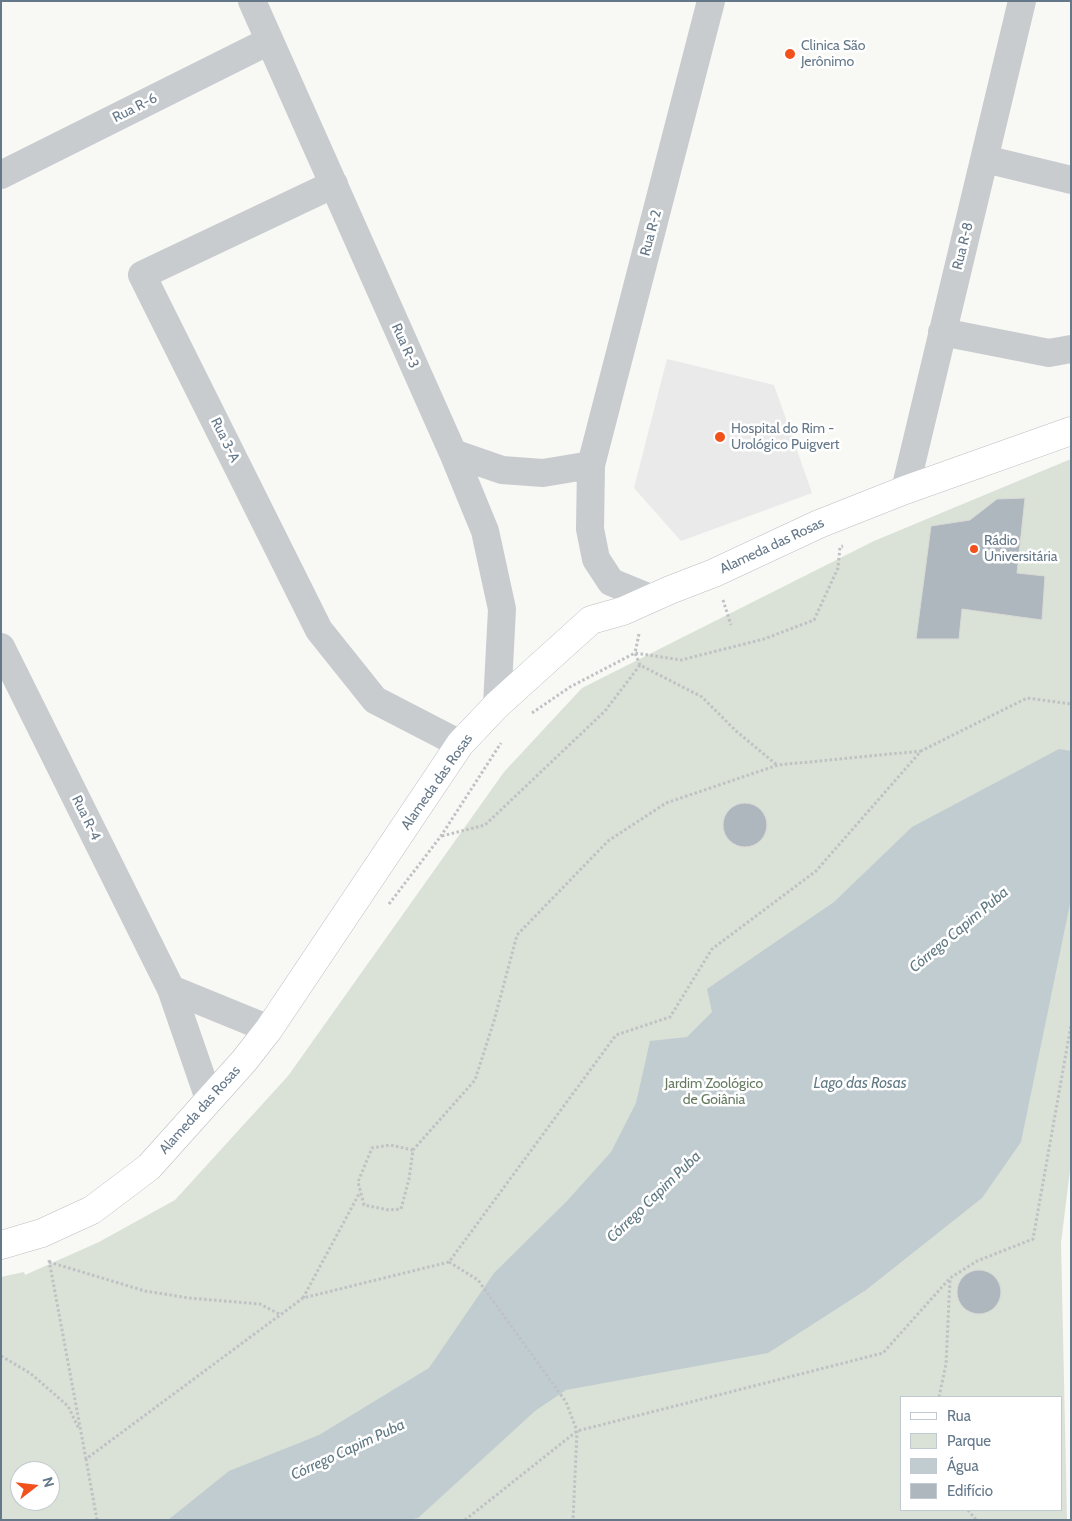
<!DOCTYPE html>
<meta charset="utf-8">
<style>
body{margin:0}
#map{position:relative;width:1072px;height:1521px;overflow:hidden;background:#f8f8f5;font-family:Cabin,sans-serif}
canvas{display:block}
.frame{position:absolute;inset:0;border:2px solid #657889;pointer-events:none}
.legend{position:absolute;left:900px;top:1396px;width:162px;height:115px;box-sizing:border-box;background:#fff;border:1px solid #c1c9d0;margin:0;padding:6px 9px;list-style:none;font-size:15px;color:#657889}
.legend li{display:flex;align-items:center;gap:10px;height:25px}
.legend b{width:25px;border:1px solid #c1c9d0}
.north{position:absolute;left:10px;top:1461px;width:50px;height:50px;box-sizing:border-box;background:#fff;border:1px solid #c1c9d0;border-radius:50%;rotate:74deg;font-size:14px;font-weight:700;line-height:20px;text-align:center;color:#657889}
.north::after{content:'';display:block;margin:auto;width:18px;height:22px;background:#f2511c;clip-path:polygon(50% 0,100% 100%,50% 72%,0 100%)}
</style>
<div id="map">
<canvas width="1072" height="1521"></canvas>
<div class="frame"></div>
<ul class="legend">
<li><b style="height:6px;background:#fff"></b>Rua</li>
<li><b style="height:14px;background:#dae1d6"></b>Parque</li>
<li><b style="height:14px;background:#c1ccd1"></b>Água</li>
<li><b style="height:14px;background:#aeb7bd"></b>Edifício</li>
</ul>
<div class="north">N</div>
</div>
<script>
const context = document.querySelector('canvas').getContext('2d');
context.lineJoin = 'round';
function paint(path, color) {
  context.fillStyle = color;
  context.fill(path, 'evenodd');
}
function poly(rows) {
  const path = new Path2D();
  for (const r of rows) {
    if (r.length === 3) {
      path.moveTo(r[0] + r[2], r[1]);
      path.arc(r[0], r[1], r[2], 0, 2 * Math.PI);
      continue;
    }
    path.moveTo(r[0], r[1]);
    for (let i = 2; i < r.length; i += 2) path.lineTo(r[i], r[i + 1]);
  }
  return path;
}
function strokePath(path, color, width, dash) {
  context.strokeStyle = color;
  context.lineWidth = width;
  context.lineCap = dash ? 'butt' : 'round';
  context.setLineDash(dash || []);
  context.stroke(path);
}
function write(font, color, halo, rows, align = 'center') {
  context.font = font + ' Cabin,sans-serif';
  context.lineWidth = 5;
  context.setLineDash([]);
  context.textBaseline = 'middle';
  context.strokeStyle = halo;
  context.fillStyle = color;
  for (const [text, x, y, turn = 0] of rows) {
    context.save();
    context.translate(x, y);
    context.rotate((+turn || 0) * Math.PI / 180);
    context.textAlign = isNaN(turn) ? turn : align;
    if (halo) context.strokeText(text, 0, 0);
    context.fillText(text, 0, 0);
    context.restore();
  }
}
paint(poly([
 [667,359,774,385,812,493,681,541,634,488]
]), '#e9eae9');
paint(poly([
 [1071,459,1071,1162,1061,1243,1067,1520,1,1520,1,1277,24,1272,25,1275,99,1242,175,1200,288,1076,504,772,582,688,874,541],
 [901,1397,1061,1397,1061,1510,901,1510],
 [20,1471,50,1471,50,1501,20,1501]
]), '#dae1d6');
paint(poly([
 [1059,749,1071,751,1071,899,1021,1142,982,1198,866,1290,768,1353,566,1390,535,1411,418,1518,408,1520,168,1520,229,1471,319,1435,429,1368,494,1273,567,1201,611,1152,636,1103,650,1041,687,1037,712,1012,707,989,834,902,912,827]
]), '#c1ccd1');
const building = poly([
 [1025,498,1017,573,1045,576,1042,620,962,609,959,639,916,639,931,526,970,520,997,499,1025,498],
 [745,825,22],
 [979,1292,22]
]);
paint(building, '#aeb7bd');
strokePath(building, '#dadad8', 1);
const major = poly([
 [1,1245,42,1233,92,1210,149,1167,244,1061,269,1029,460,744,497,705,591,620,623,611,670,590,714,573,819,524,905,490,1071,431]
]);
strokePath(major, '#bbbfc3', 29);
strokePath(poly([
 [723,600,731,625],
 [639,634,635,653,640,665,702,697,736,731,777,765],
 [532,713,570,687,635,653,681,660,764,639,814,620,838,568,840,547,843,546],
 [442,836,485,825,605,711,640,665],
 [389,904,441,836,501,743],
 [413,1150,390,1145,372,1148,358,1182,364,1205,389,1210,401,1209,409,1179,413,1150,475,1080,494,1021,517,935,608,841,666,803,778,765,921,751],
 [49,1260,86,1459],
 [49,1262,145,1291,189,1298,260,1304,281,1315],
 [449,1262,478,1280,566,1402,577,1431,573,1520],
 [303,1298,360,1192],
 [1,1356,30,1373,68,1406,79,1429],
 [939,1397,946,1364,950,1279],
 [968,1510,976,1520],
 [97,1520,86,1459,303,1298,449,1262,616,1035,670,1017,712,949,816,871,921,751,1027,698,1071,704],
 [465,1520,577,1431,883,1353,950,1278,977,1261,1033,1239,1071,1025]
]), '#bfc2c4', 3, [2.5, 2.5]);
strokePath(poly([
 [252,1,453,453,485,531,502,609,497,705],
 [985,159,1071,180],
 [1,175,269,41],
 [334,184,142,275,319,630,375,700,460,744],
 [942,332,1049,353,1071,349],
 [453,453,502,470,543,473,591,465],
 [905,490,1022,1],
 [650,598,611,582,596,559,590,529,591,465,711,1],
 [1,647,171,989,209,1099],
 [171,989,269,1029]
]), '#c8cccf', 28);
strokePath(major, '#fff', 28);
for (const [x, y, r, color] of [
 [790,54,6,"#f2511c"],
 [720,437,6,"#f2511c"],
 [974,549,5,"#f2511c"]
]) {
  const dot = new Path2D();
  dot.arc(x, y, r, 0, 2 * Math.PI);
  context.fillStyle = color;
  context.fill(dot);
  strokePath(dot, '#fff', 2);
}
write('14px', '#657889', '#fff', [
 ["Clinica São",801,46],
 ["Jerônimo",801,62],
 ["Hospital do Rim -",731,429],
 ["Urológico Puigvert",731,445],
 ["Rádio",984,541],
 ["Universitária",984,557]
], 'left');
write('14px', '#657889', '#fff', [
 ["Rua R-6",135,108,-27],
 ["Rua R-2",651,233,-75],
 ["Rua R-8",963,246,-76],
 ["Rua R-3",405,346,66],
 ["Rua 3-A",225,440,64],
 ["Alameda das Rosas",772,546,-25],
 ["Alameda das Rosas",437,782,-55],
 ["Rua R-4",86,818,64],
 ["Alameda das Rosas",200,1110,-48]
]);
write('14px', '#657a60', '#fff', [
 ["Jardim Zoológico",714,1084],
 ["de Goiânia",714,1100]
]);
write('italic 15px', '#617a84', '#fff', [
 ["Córrego Capim Puba",959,930,-40],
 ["Lago das Rosas",860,1084],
 ["Córrego Capim Puba",654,1197,-44],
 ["Córrego Capim Puba",348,1450,-25]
]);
</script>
